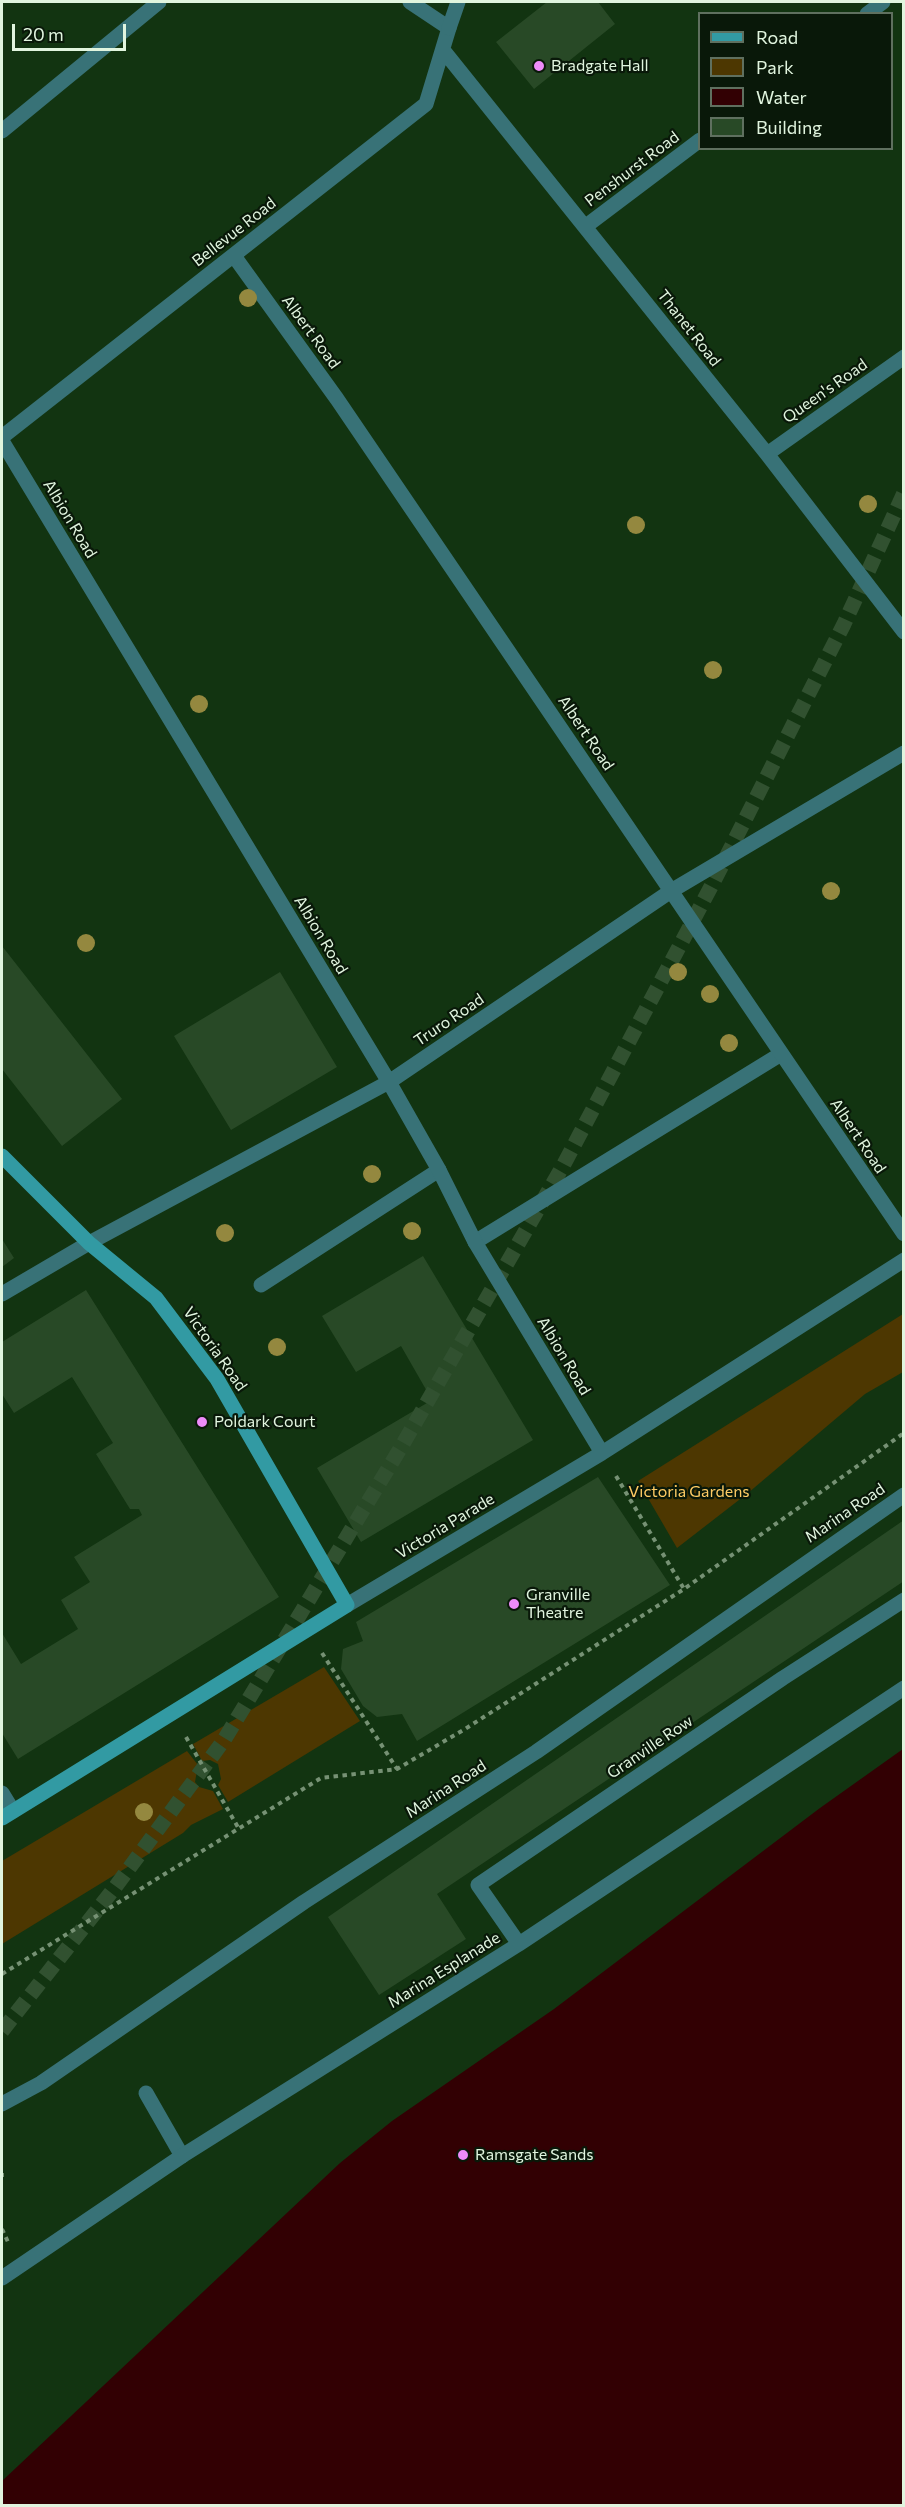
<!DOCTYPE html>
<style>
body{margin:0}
#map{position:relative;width:905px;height:2507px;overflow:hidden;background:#123411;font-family:Commissioner,sans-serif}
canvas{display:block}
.frame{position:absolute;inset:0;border:3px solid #e1f5df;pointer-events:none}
.legend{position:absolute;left:698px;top:12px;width:195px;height:138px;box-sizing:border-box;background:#091809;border:2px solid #5f705f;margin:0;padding:8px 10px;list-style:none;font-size:18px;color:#e1f5df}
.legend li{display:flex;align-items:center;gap:12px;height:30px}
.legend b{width:30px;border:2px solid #5f705f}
.scale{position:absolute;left:12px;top:24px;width:114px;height:27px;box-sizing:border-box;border:3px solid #e1f5df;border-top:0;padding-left:8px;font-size:18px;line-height:21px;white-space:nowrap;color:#e1f5df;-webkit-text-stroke:4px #091809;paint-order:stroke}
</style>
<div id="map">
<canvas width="905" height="2507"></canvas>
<div class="frame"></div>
<ul class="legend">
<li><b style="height:8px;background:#329aa3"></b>Road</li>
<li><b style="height:16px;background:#4d3701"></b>Park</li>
<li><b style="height:16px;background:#320003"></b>Water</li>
<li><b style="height:16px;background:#284926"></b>Building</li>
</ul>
<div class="scale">20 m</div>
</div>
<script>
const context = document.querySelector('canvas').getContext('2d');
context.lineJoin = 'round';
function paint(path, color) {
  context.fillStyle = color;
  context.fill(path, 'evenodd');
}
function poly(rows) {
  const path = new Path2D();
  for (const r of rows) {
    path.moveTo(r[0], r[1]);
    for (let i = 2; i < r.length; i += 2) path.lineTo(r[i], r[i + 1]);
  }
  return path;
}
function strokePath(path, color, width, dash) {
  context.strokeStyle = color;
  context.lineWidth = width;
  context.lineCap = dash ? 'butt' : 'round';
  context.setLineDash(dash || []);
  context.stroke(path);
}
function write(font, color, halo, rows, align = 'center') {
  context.font = font + ' Commissioner,sans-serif';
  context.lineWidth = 4.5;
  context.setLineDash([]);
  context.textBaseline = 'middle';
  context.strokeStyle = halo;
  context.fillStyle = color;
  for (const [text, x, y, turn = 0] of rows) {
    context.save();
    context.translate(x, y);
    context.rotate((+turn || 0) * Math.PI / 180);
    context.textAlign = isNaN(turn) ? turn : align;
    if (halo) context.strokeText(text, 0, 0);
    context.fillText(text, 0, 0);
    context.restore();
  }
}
paint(poly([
 [903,1314,903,1372,865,1394,748,1493,677,1548,638,1481],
 [324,1667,360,1721,228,1802,218,1785,221,1779,218,1764,210,1760,202,1761,193,1744],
 [187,1751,198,1765,195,1782,199,1787,213,1791,223,1809,191,1825,183,1833,2,1944,2,1861]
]), '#4d3701');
paint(poly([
 [903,1749,903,2505,2,2505,2,2481,340,2163,392,2121,554,2009,820,1808]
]), '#320003');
paint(poly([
 [547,2,598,2,615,24,534,89,496,42],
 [2,946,122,1099,62,1146,2,1069],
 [280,972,337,1067,231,1130,174,1036],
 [2,1239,14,1258,2,1267],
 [423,1256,533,1440,361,1542,317,1468,432,1400,401,1346,356,1372,322,1316],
 [86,1290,279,1597,18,1759,2,1733,2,1633,21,1664,78,1629,61,1600,90,1582,74,1557,142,1515,139,1509,130,1509,96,1454,113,1443,72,1377,14,1413,2,1394,2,1342],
 [598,1477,670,1585,417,1741,402,1714,377,1717,363,1706,341,1669,343,1649,363,1641,356,1622],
 [904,1520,904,1581,437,1894,466,1939,379,1995,328,1917]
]), '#284926');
strokePath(poly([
 [2,2031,113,1890,224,1740,403,1444,564,1164,714,881,844,624,904,493]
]), '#315130', 15, [15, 8]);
strokePath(poly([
 [616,1476,684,1589],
 [322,1653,397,1769],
 [186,1737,239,1829],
 [2,1974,321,1778,397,1769,465,1729,684,1589,904,1433],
 [2,2173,2,2177],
 [2,2229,8,2242]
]), '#769174', 4, [4.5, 4.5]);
strokePath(poly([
 [475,1242,781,1054],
 [261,1285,439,1170],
 [146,2093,182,2156]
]), '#387277', 15);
strokePath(poly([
 [867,14,883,2],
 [443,50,767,454,904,632],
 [2,131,159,2],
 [586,226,700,140],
 [234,256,337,399,904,1234],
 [2,437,426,104,449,28,410,2],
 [2,441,389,1082,439,1170,475,1242,602,1453],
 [767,454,904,357],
 [2,1294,89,1243,389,1082,671,891,904,753],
 [347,1605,602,1453,904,1260],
 [2,1793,13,1811],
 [519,1944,478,1885,783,1678,904,1600],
 [2,2104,41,2083,304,1902,536,1752,904,1495],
 [2,2278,182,2156,519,1944,904,1688]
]), '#387277', 15);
strokePath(poly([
 [449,28,458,2]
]), '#387277', 15);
strokePath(poly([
 [2,1156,89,1243,156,1298,217,1379,347,1605,2,1818]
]), '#329aa3', 15);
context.fillStyle = '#94883f';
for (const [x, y] of [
 [248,298],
 [868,504],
 [636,525],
 [713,670],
 [199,704],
 [831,891],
 [86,943],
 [678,972],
 [710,994],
 [729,1043],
 [372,1174],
 [412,1231],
 [225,1233],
 [277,1347],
 [144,1812]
]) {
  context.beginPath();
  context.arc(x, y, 9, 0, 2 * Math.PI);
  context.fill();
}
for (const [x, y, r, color] of [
 [539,66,6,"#ed8cf9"],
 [202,1422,6,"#ed8cf9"],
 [514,1604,6,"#ed8cf9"],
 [463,2155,6,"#ed8cf9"]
]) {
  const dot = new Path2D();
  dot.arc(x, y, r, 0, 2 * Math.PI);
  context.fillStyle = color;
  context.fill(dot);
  strokePath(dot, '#091809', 2);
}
write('16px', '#e1f5df', '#091809', [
 ["Bradgate Hall",551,66],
 ["Poldark Court",214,1422],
 ["Granville",526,1595],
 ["Theatre",526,1613],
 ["Ramsgate Sands",475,2155]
], 'left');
write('16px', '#e1f5df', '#091809', [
 ["Penshurst Road",632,169,-37],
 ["Bellevue Road",234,232,-38],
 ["Thanet Road",689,328,52],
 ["Albert Road",311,332,54],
 ["Queen's Road",825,391,-35],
 ["Albion Road",70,519,59],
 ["Albert Road",586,733,56],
 ["Albion Road",321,935,59],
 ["Truro Road",449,1020,-34],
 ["Albert Road",858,1136,56],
 ["Victoria Road",215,1349,55],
 ["Albion Road",564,1356,59],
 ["Marina Road",845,1513,-34],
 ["Victoria Parade",445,1526,-31],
 ["Granville Row",650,1747,-34],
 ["Marina Road",446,1789,-33],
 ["Marina Esplanade",444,1970,-32]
]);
write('16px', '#ffcc65', '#091809', [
 ["Victoria Gardens",689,1492]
]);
</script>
